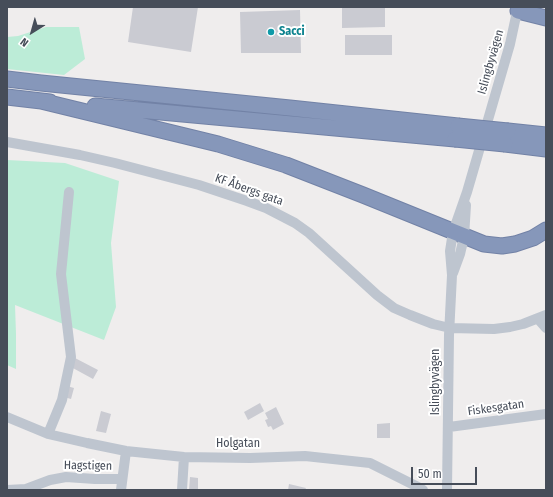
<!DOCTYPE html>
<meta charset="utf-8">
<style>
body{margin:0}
#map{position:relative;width:553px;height:497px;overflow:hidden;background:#efeded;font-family:"Fira Sans Condensed",sans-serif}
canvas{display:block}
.frame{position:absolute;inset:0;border:8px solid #464d59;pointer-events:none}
.north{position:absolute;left:12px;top:12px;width:40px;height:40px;-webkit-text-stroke:3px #fff;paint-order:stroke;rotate:217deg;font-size:11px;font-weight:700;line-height:16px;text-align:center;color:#464d59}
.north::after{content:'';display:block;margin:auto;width:14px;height:18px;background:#464d59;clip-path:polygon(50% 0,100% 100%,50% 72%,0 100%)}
.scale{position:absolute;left:411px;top:467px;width:66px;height:18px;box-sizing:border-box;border:2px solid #464d59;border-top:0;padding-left:5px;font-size:12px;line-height:14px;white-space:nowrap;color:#464d59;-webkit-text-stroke:3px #fff;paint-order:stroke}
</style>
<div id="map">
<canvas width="553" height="497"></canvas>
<div class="frame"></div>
<div class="north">N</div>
<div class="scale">50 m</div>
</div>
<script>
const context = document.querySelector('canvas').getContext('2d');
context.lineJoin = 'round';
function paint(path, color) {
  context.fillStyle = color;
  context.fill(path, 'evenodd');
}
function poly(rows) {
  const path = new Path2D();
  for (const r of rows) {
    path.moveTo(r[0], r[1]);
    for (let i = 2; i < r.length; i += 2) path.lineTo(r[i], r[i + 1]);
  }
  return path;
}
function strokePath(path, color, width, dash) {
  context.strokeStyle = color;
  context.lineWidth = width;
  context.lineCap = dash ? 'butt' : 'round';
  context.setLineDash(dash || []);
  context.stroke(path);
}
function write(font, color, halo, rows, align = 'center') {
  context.font = font + ' "Fira Sans Condensed",sans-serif';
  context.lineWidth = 4;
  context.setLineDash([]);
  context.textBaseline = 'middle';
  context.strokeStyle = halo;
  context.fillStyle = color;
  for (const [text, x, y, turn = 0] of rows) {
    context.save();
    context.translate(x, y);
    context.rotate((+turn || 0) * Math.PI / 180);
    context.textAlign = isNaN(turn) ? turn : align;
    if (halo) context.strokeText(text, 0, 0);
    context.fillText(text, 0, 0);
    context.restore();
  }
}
paint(poly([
 [46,27,79,27,85,59,64,75,7,69,7,37,18,36],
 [7,160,65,163,119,181,111,243,116,307,104,340,15,305,16,334,16,369,7,365]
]), '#bcecd7');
paint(poly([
 [133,7,198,7,191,52,128,42],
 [342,7,385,7,385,27,342,28],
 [300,10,301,53,241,53,240,12],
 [345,35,392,35,392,55,345,55],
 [75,358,98,370,93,379,71,367],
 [67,386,74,388,71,399,64,397],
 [260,403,264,411,248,420,244,412],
 [276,407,284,424,273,430,271,426,268,427,265,420,268,419,265,413],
 [101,411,111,414,106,433,96,431],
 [390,423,390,438,377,438,377,424],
 [190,477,198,478,198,490,189,490],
 [289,484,306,488,305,490,288,490]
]), '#cacbd2');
const highway = poly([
 [518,11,546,18],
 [7,79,41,83,290,108,458,126],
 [7,97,50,102],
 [41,101,218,144,286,165,363,195,484,244,502,246,515,244,533,238,546,230],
 [95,106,455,139],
 [508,131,546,135],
 [505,144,546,149]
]);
strokePath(highway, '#7282a6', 17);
strokePath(poly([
 [7,142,80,155,115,163,199,185,247,201,266,208,295,223,309,233,377,295,394,308,410,315,433,324,450,328,494,329,510,327,523,324,546,315],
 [453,273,460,254,464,237,466,205],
 [538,319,546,328],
 [7,417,48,434,87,443,126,451,184,457,250,458,305,456,370,463,418,487,423,490],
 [449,427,546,414],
 [48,434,62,400,71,357,61,274,69,192],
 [7,490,26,489,50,480,66,477,95,479,122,479],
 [121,490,126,451],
 [182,490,184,457],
 [447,490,449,335,452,275,450,251,453,232,467,192,510,44,518,7]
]), '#bec5cf', 10);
strokePath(highway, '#8697ba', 15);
const highwayBridge = poly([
 [458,126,508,131],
 [455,139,505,144]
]);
strokePath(highwayBridge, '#7282a6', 17, []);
strokePath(highwayBridge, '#8697ba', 15);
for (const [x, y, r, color] of [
 [271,32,4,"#0f9aa8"]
]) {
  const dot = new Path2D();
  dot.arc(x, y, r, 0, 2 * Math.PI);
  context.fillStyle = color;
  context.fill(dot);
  strokePath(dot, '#fff', 1.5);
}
write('bold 12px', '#0d838f', '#fff', [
 ["Sacci",279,32]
], 'left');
write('12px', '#464d59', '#fff', [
 ["Islingbyvägen",491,62,-74],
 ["KF Åbergs gata",249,190,20],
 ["Islingbyvägen",436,382,-90],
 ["Fiskesgatan",496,408,-8],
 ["Holgatan",238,444],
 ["Hagstigen",88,466,1]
]);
</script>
